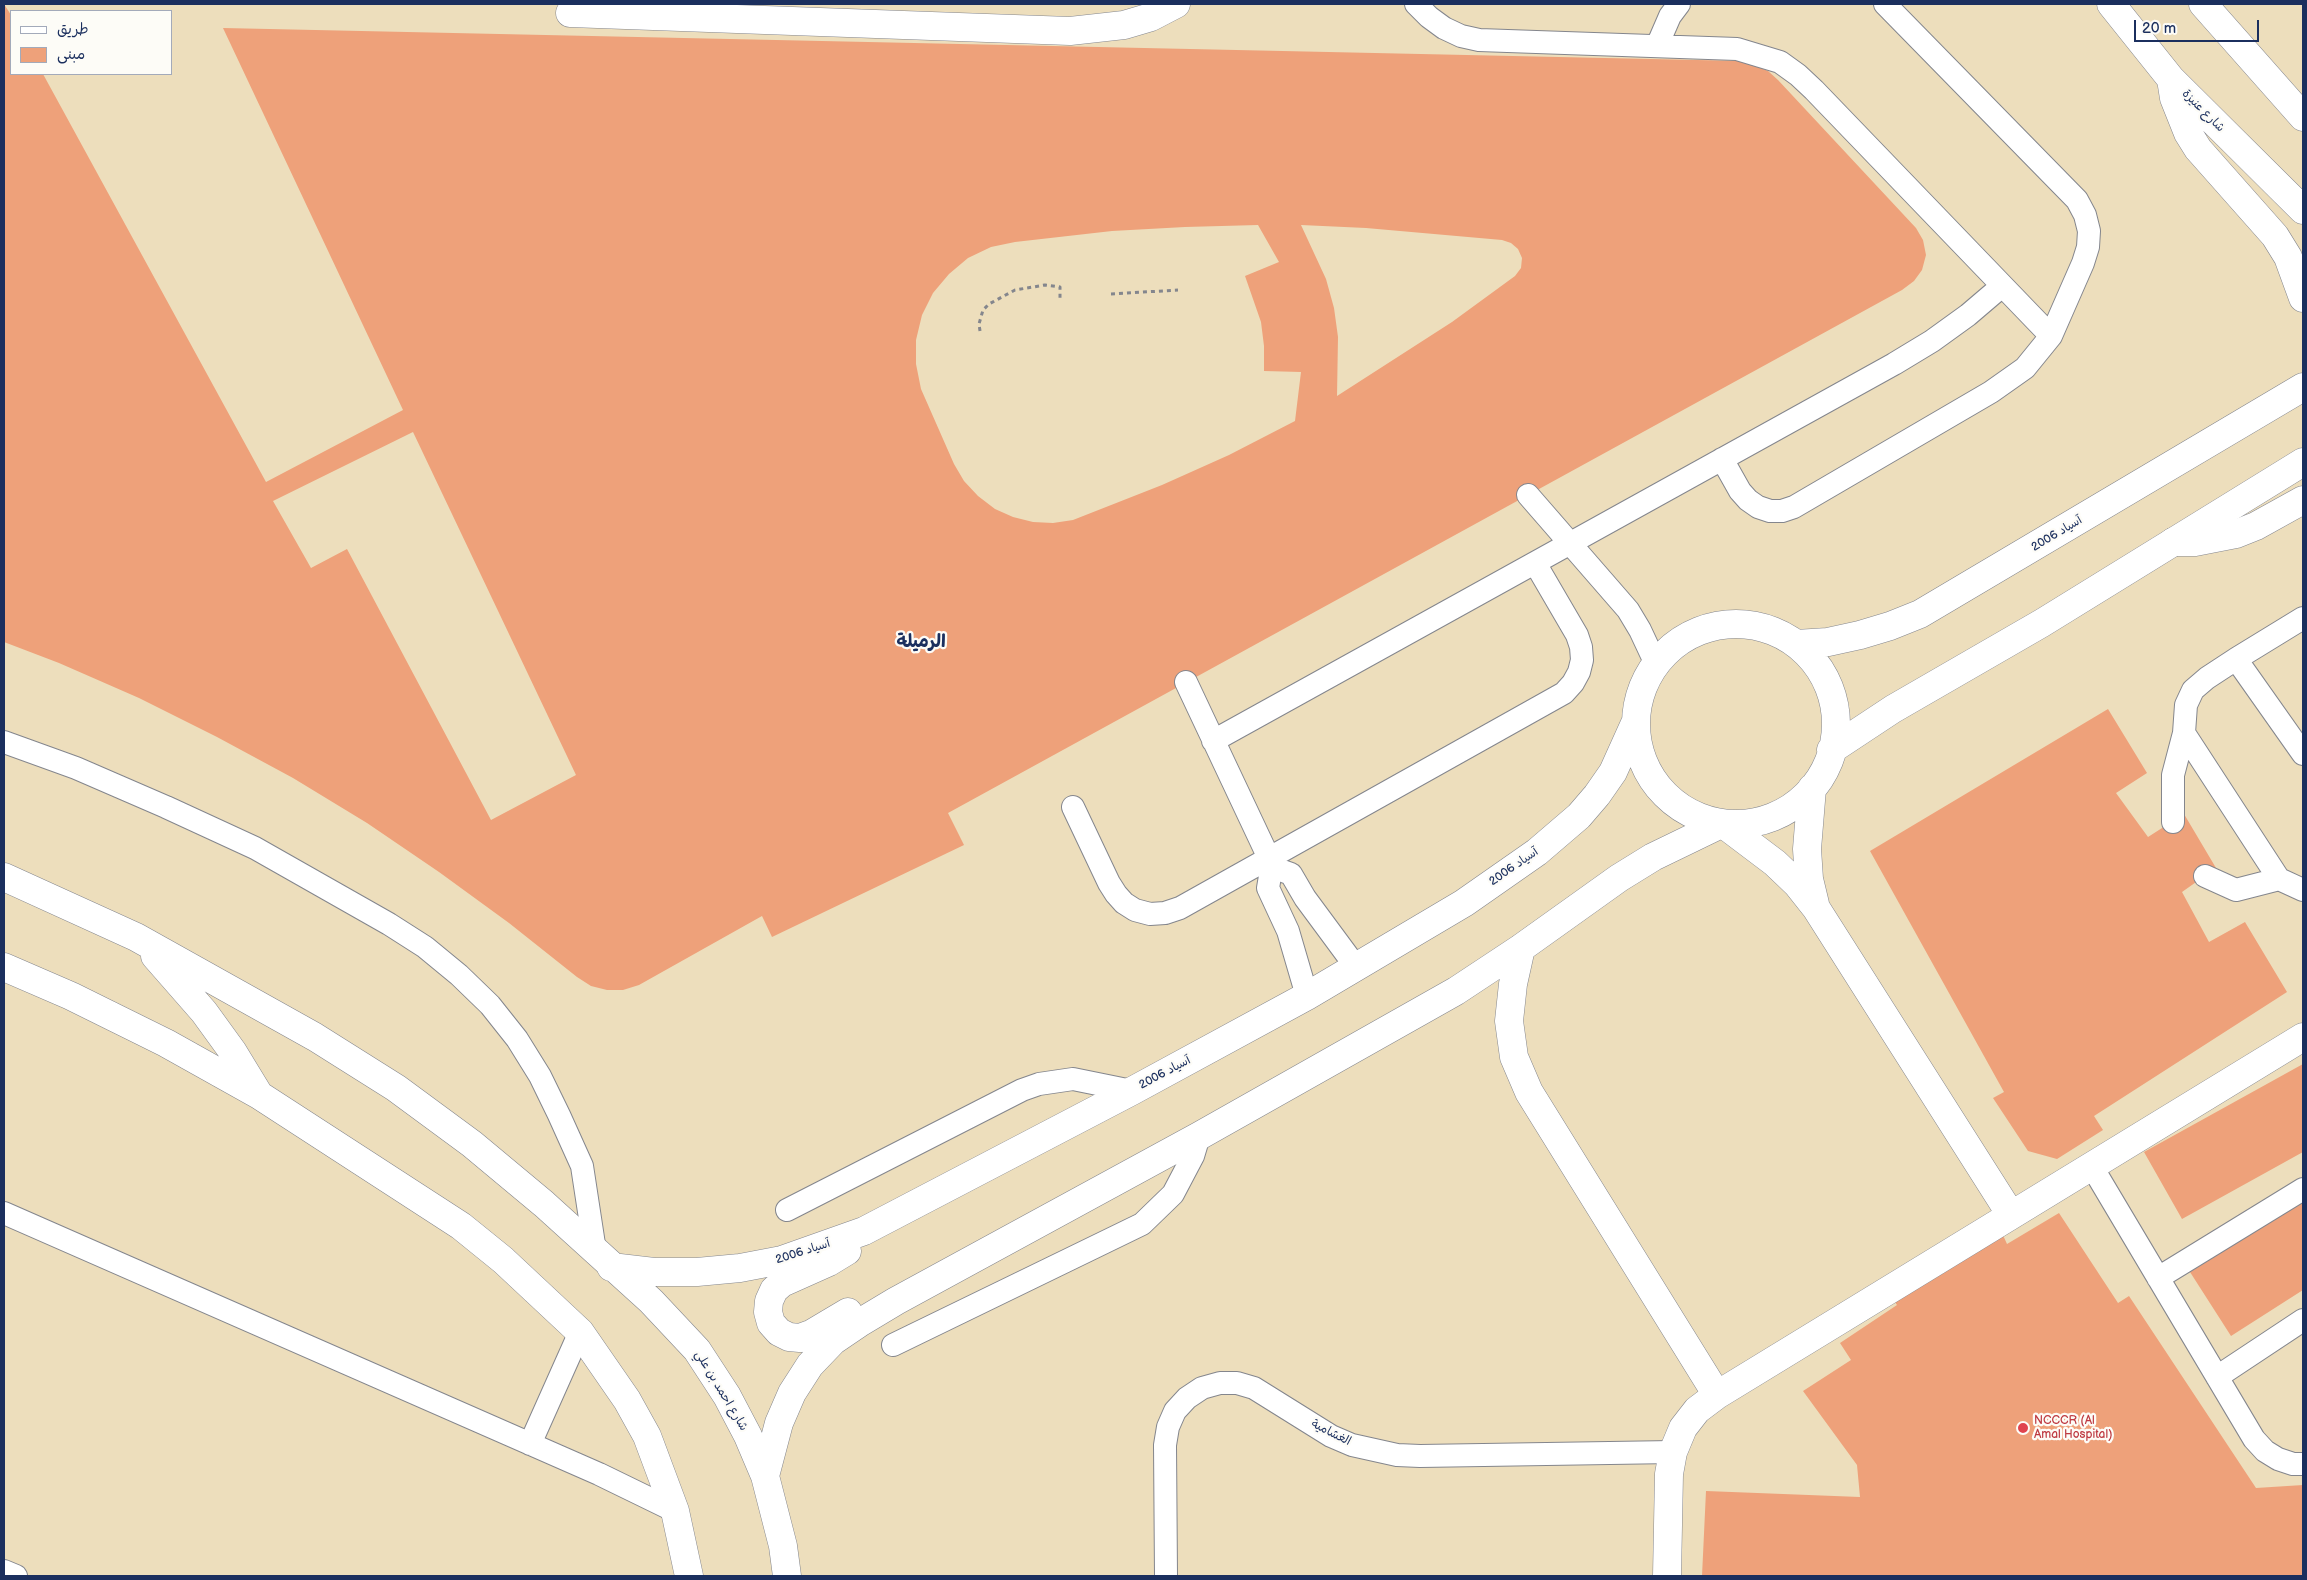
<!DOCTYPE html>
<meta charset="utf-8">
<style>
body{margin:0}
#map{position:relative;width:2307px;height:1580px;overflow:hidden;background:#eddebc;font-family:"Balsamiq Sans","Playpen Sans Arabic",sans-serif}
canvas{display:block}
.frame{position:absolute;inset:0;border:5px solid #1b2f5e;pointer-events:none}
.legend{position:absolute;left:10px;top:10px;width:162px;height:65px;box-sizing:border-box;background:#fdfcf7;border:1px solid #a3aaba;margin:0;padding:6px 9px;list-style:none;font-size:15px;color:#1b2f5e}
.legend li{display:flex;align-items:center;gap:10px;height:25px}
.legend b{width:25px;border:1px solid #a3aaba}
.scale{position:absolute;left:2134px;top:20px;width:125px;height:22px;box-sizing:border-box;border:2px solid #1b2f5e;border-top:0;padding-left:6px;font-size:15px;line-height:18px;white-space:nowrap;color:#1b2f5e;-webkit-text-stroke:4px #fdfcf7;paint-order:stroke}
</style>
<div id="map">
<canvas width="2307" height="1580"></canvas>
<div class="frame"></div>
<ul class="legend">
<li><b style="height:6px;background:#fff"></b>طريق</li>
<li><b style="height:14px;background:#eea17a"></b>مبنى</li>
</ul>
<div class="scale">20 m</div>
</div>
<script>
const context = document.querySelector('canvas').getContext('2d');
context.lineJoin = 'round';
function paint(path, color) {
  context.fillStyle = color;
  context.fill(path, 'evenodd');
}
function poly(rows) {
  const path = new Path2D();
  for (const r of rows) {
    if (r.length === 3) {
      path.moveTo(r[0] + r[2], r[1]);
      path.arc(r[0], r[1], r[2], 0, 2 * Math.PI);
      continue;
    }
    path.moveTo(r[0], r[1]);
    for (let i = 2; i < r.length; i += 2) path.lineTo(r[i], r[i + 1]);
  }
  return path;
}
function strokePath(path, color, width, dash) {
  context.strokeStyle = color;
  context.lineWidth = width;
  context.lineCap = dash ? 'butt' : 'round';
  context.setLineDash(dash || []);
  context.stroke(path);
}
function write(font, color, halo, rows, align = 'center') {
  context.font = font + ' "Balsamiq Sans","Playpen Sans Arabic",sans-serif';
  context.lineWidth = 4.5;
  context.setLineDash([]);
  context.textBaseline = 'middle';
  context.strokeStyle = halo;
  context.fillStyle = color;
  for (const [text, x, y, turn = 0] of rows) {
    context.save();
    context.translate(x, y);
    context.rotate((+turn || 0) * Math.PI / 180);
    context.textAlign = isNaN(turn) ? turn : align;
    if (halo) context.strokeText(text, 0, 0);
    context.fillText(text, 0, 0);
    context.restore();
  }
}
paint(poly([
 [4,4,11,15,11,74,43,74,266,482,403,410,223,28,1743,61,1768,71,1778,80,1916,228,1923,240,1926,255,1922,270,1914,281,1902,290,948,813,964,845,772,937,762,916,639,985,623,990,607,990,591,986,577,977,509,923,439,872,367,823,293,778,217,737,139,698,59,663,4,642],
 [1258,225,1279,262,1245,276,1261,322,1264,346,1264,371,1301,372,1295,421,1229,455,1162,485,1073,520,1053,523,1033,522,1013,517,995,509,978,496,964,481,954,464,921,389,916,364,916,340,922,315,933,293,949,274,968,258,991,247,1015,242,1112,231,1185,227],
 [1301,225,1366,228,1502,240,1511,243,1518,249,1522,258,1521,268,1515,276,1452,322,1337,396,1338,337,1334,308,1326,279],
 [413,432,576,775,491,820,347,549,311,568,273,501],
 [2108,709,2147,773,2116,793,2148,837,2184,814,2216,868,2182,892,2209,942,2245,922,2287,992,2094,1116,2103,1130,2057,1159,2028,1151,1993,1098,2004,1092,1870,851],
 [2303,1064,2303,1152,2182,1219,2144,1152],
 [2303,1201,2303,1290,2231,1336,2190,1272],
 [2059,1213,2118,1303,2129,1296,2256,1488,2303,1485,2303,1576,1702,1576,1706,1491,1860,1497,1857,1465,1803,1391,1851,1360,1840,1343,1897,1305,1892,1298,2002,1233,2007,1244]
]), '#eea17a');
const service = poly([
 [1416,4,1429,17,1444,28,1461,36,1479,40,1737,49,1780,62,1798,75,1814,90,2051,336],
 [1657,46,1670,16,1679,4],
 [1722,459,1740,491,1748,500,1758,507,1770,511,1782,511,1794,507,1991,392,2025,368,2051,336,2083,263,2088,247,2089,231,2085,215,2077,200,1885,4],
 [1528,495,1628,610,1640,630,1655,662],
 [2236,659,2303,618],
 [1186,682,1275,871],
 [1213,741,1894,364,1932,341,1968,315,2002,286],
 [4,742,76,768,166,807,255,848,389,924,425,947,459,975,490,1005,517,1039,540,1076,559,1115,582,1166,595,1251],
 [2303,754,2236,659,2207,678,2193,690,2186,705,2184,733,2279,879,2303,890],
 [1073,807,1109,883,1116,894,1124,903,1135,910,1150,914,1165,913,1180,908,1564,693,1573,683,1579,672,1582,660,1581,647,1577,635,1535,563],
 [2173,822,2173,775,2184,733],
 [2205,876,2236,890,2279,879],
 [1307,996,1288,931,1268,888,1270,876,1275,872,1280,870,1291,874,1305,898,1356,967],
 [2091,1165,2254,1439,2265,1451,2278,1459,2293,1464,2303,1464],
 [787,1210,1022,1090,1039,1084,1073,1079,1132,1091],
 [4,1213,599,1474,675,1511],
 [2158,1278,2303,1189],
 [893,1345,1142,1224,1173,1194,1193,1156,1199,1136],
 [2217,1377,2303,1320],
 [530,1444,580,1332],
 [4,1571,16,1576],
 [1166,1576,1165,1445,1168,1427,1175,1411,1187,1398,1202,1388,1220,1383,1237,1383,1254,1388,1331,1436,1352,1445,1397,1455,1420,1456,1673,1452]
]);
const minor = poly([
 [570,13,1070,31,1124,25,1151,17,1176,4],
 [1736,724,100],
 [1796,644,1828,642,1860,635,1890,626,1920,614,2303,387],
 [1831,750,1893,709,2042,623,2303,462],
 [1812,788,1807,849,1809,879,1815,904],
 [1726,826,1775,863,1797,884,1816,908,2011,1215],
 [4,877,136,937,315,1037,396,1088,472,1144,544,1204,651,1301,697,1350,727,1396,748,1436,765,1476,783,1546,787,1576],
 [1521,948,1513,984,1509,1021,1514,1057,1529,1092,1717,1395],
 [155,956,204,1012,233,1052,258,1093],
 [4,967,71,996,166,1043,259,1095,461,1226,503,1260,580,1332,627,1400,647,1436,675,1511,689,1576],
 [847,1251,829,1262,782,1283,774,1290,769,1301,768,1312,771,1323,779,1332,789,1337,800,1338,811,1334,848,1312],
 [611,1267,654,1272,697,1272,740,1268,782,1260,864,1231,1132,1091,1307,996,1464,903,1537,852,1579,816,1597,795,1613,772,1636,721],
 [765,1476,779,1423,792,1393,810,1365,833,1341,861,1322,896,1301,1199,1136,1456,991,1521,948,1619,878,1653,857,1717,826],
 [1667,1576,1669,1474,1673,1452,1683,1428,1697,1410,1717,1395,2303,1037]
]);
const primary = poly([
 [2111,4,2171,79,2303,210],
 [2203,4,2303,117],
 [2171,79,2174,98,2188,133,2198,149,2275,236,2288,257,2303,298],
 [2173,542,2195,542,2236,534,2256,526,2303,500]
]);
strokePath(service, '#84868d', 24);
strokePath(minor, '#84868d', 29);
strokePath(primary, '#84868d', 29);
strokePath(poly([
 [1111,294,1178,290],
 [980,331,979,324,983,310,989,304,1015,290,1045,285,1060,287,1060,298]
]), '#84868d', 3, [4, 4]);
strokePath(service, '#fff', 22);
strokePath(minor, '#fff', 28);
strokePath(primary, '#fff', 28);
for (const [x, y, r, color] of [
 [2023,1428,6,"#e0444e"]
]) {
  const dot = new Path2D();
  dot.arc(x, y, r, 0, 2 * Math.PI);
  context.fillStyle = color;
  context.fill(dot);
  strokePath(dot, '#fdfcf7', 2);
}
write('12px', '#1b2f5e', '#fdfcf7', [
 ["شارع عنيزة",2203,111,45],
 ["آسياد 2006",2057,534,-31],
 ["آسياد 2006",1514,867,-35],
 ["آسياد 2006",1165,1073,-28],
 ["آسياد 2006",803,1252,-18],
 ["شارع احمد بن علي",721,1391,59],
 ["الغشامية",1331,1433,27]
]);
write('12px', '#be3a42', '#fdfcf7', [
 ["NCCCR (Al",2034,1421],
 ["Amal Hospital)",2034,1435]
], 'left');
write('bold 18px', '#1b2f5e', '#fdfcf7', [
 ["الرميلة",921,642]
]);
</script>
